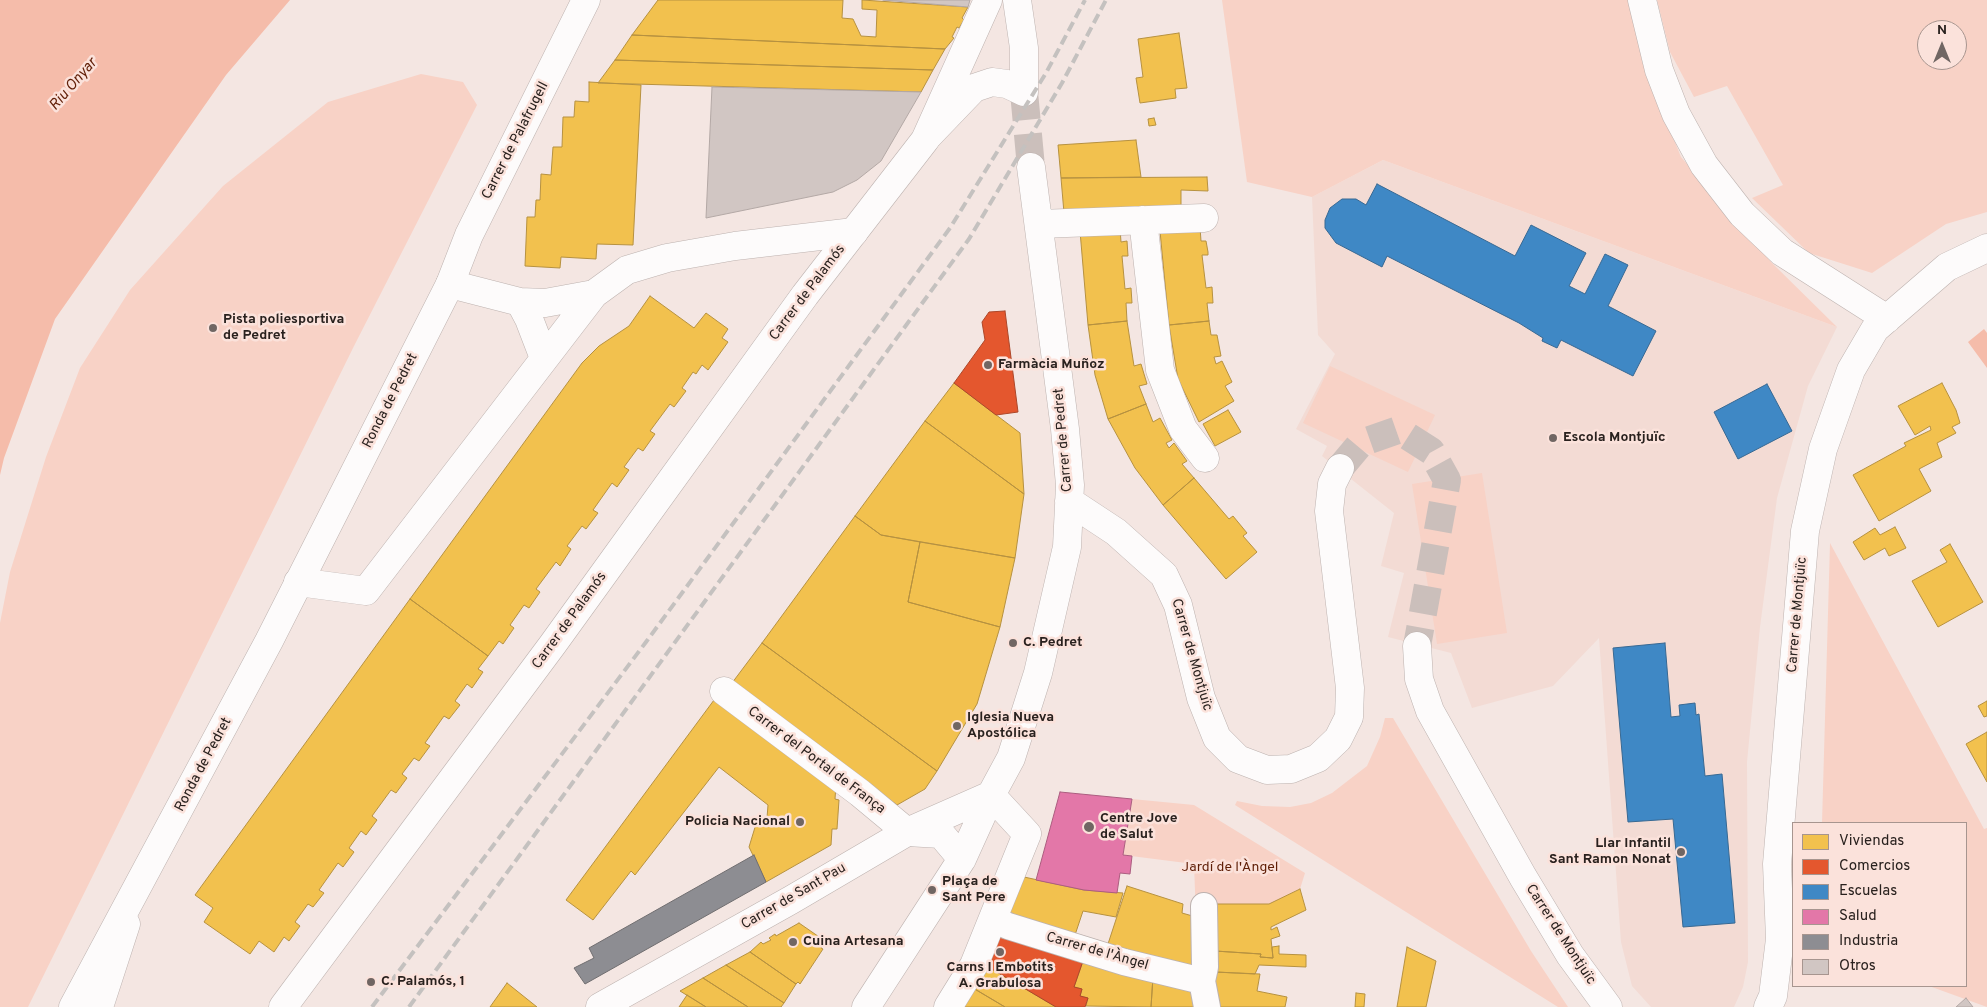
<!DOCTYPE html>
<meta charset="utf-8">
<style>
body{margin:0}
#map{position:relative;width:1987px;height:1007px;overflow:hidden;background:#f4e6e2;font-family:Overpass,sans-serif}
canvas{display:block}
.legend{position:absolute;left:1792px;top:822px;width:175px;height:165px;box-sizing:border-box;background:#fbe2db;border:1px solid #a7958f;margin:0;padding:6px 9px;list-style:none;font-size:15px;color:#29211e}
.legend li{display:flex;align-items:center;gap:10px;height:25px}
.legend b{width:25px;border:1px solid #a7958f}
.north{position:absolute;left:1917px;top:20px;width:50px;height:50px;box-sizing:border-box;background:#fbe2db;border:1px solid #a7958f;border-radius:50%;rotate:0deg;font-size:14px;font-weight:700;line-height:20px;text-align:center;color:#29211e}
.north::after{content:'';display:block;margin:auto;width:18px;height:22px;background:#706663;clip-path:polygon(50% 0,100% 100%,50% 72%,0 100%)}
</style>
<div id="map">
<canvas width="1987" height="1007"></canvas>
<ul class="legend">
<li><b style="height:14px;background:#f2c14e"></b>Viviendas</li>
<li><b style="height:14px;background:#e4572e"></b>Comercios</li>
<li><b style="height:14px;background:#3f88c5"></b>Escuelas</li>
<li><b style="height:14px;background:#e377a8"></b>Salud</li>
<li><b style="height:14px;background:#8d8d92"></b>Industria</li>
<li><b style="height:14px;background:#d1c6c3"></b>Otros</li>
</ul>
<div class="north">N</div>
</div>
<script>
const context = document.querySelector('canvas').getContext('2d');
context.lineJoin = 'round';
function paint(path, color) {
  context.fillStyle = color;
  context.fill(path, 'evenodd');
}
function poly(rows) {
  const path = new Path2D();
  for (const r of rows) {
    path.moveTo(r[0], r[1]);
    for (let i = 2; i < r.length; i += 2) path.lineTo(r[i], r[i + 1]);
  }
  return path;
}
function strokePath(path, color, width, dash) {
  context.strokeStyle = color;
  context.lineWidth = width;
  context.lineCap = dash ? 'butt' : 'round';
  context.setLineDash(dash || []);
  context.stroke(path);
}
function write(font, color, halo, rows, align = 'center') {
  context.font = font + ' Overpass,sans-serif';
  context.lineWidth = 5;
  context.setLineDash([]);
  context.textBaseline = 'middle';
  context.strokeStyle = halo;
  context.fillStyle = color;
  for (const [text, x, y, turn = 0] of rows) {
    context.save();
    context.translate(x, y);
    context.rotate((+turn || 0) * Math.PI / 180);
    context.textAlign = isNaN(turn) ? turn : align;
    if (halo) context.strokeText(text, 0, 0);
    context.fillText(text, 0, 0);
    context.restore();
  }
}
paint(poly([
 [1383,160,1837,327,1808,386,1777,498,1760,627,1747,762,1748,962,1743,987,1734,1007,1651,1007,1632,986,1621,942,1599,638,1553,686,1472,708,1451,653,1388,637,1404,573,1381,566,1394,513,1322,456,1327,446,1296,429,1335,354,1318,335,1312,197]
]), '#f3dbd4');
paint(poly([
 [1222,0,1635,0,1642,61,1681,157,1772,263,1837,327,1383,160,1312,197,1247,182],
 [1657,0,1987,0,1987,212,1946,224,1872,273,1809,253,1752,198,1783,185,1727,86,1694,97,1670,52],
 [1927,30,1957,30,1957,60,1927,60],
 [421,74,463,82,477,105,354,346,28,1007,0,1007,0,623,10,572,46,457,80,368,130,290,223,186,328,102],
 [1330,366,1435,415,1408,472,1303,423],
 [1482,473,1507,633,1437,644,1412,484],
 [1830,543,1984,829,1987,828,1987,1007,1929,986,1966,986,1966,823,1822,823],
 [1385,718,1393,718,1531,951,1568,1007,1558,1007,1235,805,1237,801,1262,806,1290,807,1311,803,1332,793,1367,766,1380,737],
 [1132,799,1194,805,1305,873,1300,889,1269,904,1215,904,1196,917,1194,864,1123,855]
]), '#f8d2c6');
paint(poly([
 [0,0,290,0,226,75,55,319,4,458,0,475],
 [1984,329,1987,333,1987,368,1968,342]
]), '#f5bcaa');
const homes = poly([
 [658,0,843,0,842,18,853,19,861,36,876,37,877,10,862,9,862,0,968,7,962,18,964,20,959,28,957,27,952,37,954,38,945,49,632,35,658,0],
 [1179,33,1187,88,1175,89,1176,98,1140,103,1136,78,1143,77,1138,39,1179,33],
 [632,35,945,49,933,70,615,60,632,35],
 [615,60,933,70,921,92,598,83,615,60],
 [589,82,641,85,633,245,597,244,596,259,561,257,560,268,525,266,527,217,535,217,536,200,540,200,541,174,551,175,553,147,562,147,563,117,574,117,575,101,589,102,589,82],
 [1154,118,1156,125,1149,126,1148,119,1154,118],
 [1136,140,1141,177,1061,178,1058,145,1136,140],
 [1207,177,1208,191,1181,190,1181,206,1064,213,1061,178,1207,177],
 [1200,227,1201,241,1206,241,1208,252,1208,255,1202,255,1206,288,1212,287,1213,303,1207,303,1209,321,1169,325,1160,231,1200,227],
 [1120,228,1121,242,1127,241,1128,256,1122,256,1125,289,1131,288,1132,303,1126,303,1127,321,1088,325,1080,231,1120,228],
 [650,296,694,328,706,313,728,329,722,338,728,342,708,370,702,365,696,374,693,372,682,388,686,391,674,407,670,404,650,431,655,434,643,451,638,448,624,467,629,470,617,487,612,483,593,510,598,513,586,529,582,526,567,546,571,549,560,566,556,562,536,589,540,592,529,608,524,605,510,625,514,628,503,644,499,641,488,656,410,599,582,363,599,346,629,326,650,296],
 [1127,321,1134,366,1141,364,1147,384,1139,386,1146,404,1108,419,1095,375,1088,325,1127,321],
 [1209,321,1211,335,1217,335,1221,356,1214,357,1216,364,1222,361,1232,382,1225,386,1234,401,1199,422,1178,379,1169,325,1209,321],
 [954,383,1020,433,1024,494,925,421,954,383],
 [1942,383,1956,410,1960,423,1952,427,1956,433,1937,443,1942,457,1919,469,1931,491,1879,521,1853,475,1906,446,1904,443,1931,430,1930,426,1915,435,1898,406,1942,383],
 [1146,404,1153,422,1160,418,1172,440,1166,443,1169,448,1174,443,1187,461,1182,464,1194,478,1163,505,1135,468,1108,419,1146,404],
 [1228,410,1241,432,1215,446,1203,424,1228,410],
 [925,421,1024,494,1015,558,881,535,855,516,925,421],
 [1194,478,1229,519,1233,516,1247,533,1243,536,1257,552,1226,579,1163,505,1194,478],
 [855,516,881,535,920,542,908,602,1000,627,977,704,937,771,762,643,855,516],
 [1895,527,1906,548,1889,556,1885,548,1864,560,1853,542,1875,528,1880,535,1895,527],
 [920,542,1015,558,1000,627,908,602,920,542],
 [1950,544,1983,602,1938,627,1912,581,1947,562,1940,550,1950,544],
 [410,599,488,656,478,669,483,672,472,688,467,684,455,701,460,705,449,719,444,716,425,743,430,746,419,761,414,758,402,774,407,778,396,793,391,790,372,816,377,820,366,835,361,831,349,848,354,852,343,867,338,863,319,890,324,893,313,907,308,904,295,922,300,926,289,941,284,937,274,952,259,941,250,954,204,922,213,908,195,895,410,599],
 [762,643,937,771,925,789,897,805,732,683,762,643],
 [717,696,836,785,835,799,839,800,837,829,832,829,831,845,766,882,749,847,756,824,767,818,768,805,719,767,635,875,631,871,593,920,566,900,717,696],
 [1987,701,1987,716,1984,717,1978,706,1987,701],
 [1987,732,1987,782,1966,744,1987,732],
 [1024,877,1084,890,1123,893,1116,917,1083,911,1074,938,1008,917,1024,877],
 [1127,886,1183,904,1182,913,1196,917,1196,972,1107,947,1127,886],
 [1300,889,1306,910,1271,927,1271,930,1277,927,1280,936,1271,939,1273,958,1260,957,1261,954,1215,951,1215,904,1269,904,1300,889],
 [799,923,825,941,821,948,823,949,800,984,798,982,796,984,750,952,761,942,763,944,771,940,769,938,775,934,776,936,799,923],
 [1279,946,1279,954,1306,955,1306,967,1259,965,1255,974,1215,972,1215,951,1261,954,1260,957,1273,958,1272,947,1279,946],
 [1407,947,1436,961,1426,1007,1397,1007,1407,947],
 [750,952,796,984,784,1003,726,965,750,952],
 [1084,958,1153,977,1151,1007,1086,1006,1088,998,1080,996,1082,989,1074,987,1084,958],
 [726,965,784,1003,781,1007,748,1007,703,978,726,965],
 [985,965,1056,1007,1005,1007,973,988,985,965],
 [1215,972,1260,974,1257,991,1287,997,1285,1007,1216,1007,1215,972],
 [1153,977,1192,985,1198,1007,1151,1007,1153,977],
 [703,978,748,1007,706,1007,680,991,703,978],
 [507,983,537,1007,490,1007,507,983],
 [973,988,1005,1007,963,1007,973,988],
 [1356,993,1365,994,1364,1007,1355,1007,1356,993],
 [687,995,706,1007,679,1007,687,995]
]);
paint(homes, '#f2c14e');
strokePath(homes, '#b69140', 1);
const shops = poly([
 [1005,311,1018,412,996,415,954,383,985,340,982,322,989,312,1005,311],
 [1002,931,1084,958,1074,987,1082,989,1080,996,1088,998,1085,1007,1056,1007,985,965,1002,931]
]);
paint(shops, '#e4572e');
strokePath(shops, '#ac4729', 1);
const schools = poly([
 [1377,184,1515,256,1531,225,1586,253,1569,286,1585,294,1605,254,1628,265,1608,306,1656,331,1633,376,1561,340,1557,348,1542,341,1543,338,1519,323,1387,256,1382,267,1336,243,1325,228,1325,220,1330,208,1342,199,1356,199,1366,205,1377,184],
 [1767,384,1792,431,1738,459,1714,412,1767,384],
 [1665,643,1671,717,1680,716,1679,705,1695,703,1696,715,1699,714,1705,776,1722,774,1735,923,1683,927,1673,819,1628,822,1613,648,1665,643]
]);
paint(schools, '#3f88c5');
strokePath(schools, '#386993', 1);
const health = poly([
 [1060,792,1132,799,1123,855,1132,856,1130,874,1120,873,1117,893,1084,890,1036,880,1060,792]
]);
paint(health, '#e377a8');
strokePath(health, '#ab5d7f', 1);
const industry = poly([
 [754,855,766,882,585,984,574,968,594,958,589,948,754,855]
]);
paint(industry, '#8d8d92');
strokePath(industry, '#6f6d6f', 1);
const building = poly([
 [883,0,970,0,968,7,883,0],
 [712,87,921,92,881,161,857,180,833,192,706,218,712,87],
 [1966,998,1973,1007,1956,1007,1966,998]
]);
paint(building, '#d1c6c3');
strokePath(building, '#b3a8a5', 1);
strokePath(poly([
 [1024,92,1031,167],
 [1340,468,1361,443,1398,430,1431,451,1447,480,1417,646]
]), '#cbbfbb', 28, [28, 14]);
const pedestrian = poly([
 [1204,906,1205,967,1202,981,1207,1007],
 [993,919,1008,926,1124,962,1202,981]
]);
const minor = poly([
 [1642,0,1659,70,1676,114,1704,165,1742,214,1782,252,1887,319],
 [927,137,974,88,992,82,1007,84,1024,92,1024,48,1017,0],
 [1143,220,1160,370,1183,429,1205,458],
 [1039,224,1204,218],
 [450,284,520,302,545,303,594,294],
 [520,302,529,319,544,358],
 [1069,501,1116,532,1164,575,1178,605,1201,698,1217,738,1238,759,1267,770,1291,769,1318,758,1338,739,1349,717,1350,688,1329,511,1332,484,1340,468],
 [298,582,366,591,594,294,627,270,667,258,735,246,854,232],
 [1417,646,1419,679,1430,711,1523,877,1570,955,1608,1007],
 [724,691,860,793,907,832,941,834,962,859],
 [99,1007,126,924],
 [600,1007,791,900,907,832,991,795],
 [866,1007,962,859,991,795,1011,758,1038,673,1067,547,1070,485,1065,429,1031,167],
 [948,1007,974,965,1027,834,991,795],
 [1768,1007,1773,996,1780,939,1777,864,1805,531,1823,449,1851,370,1875,329,1947,267,1987,248]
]);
const tertiary = poly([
 [73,1007,269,641,450,284,469,235,586,0],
 [283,1007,553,644,805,295,925,140,988,0]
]);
strokePath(pedestrian, '#bdb2af', 28);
strokePath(minor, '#bdb2af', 29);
strokePath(tertiary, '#bdb2af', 29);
strokePath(pedestrian, '#fdfbfb', 26);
strokePath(minor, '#fdfbfb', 28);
strokePath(tertiary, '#fdfbfb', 28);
strokePath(poly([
 [372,1007,646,642,950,228,1046,73,1085,0],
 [409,1007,969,239,1062,83,1106,0]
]), '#c4c1bf', 4, [10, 5]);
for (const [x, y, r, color] of [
 [213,328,5,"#706663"],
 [988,365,5,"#706663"],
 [1553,438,5,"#706663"],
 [1013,643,5,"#706663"],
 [957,726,5,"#706663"],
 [800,822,5,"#706663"],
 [1089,827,6,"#706663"],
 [1681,852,5,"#706663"],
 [932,890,5,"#706663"],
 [793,942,5,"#706663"],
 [1000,952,5,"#706663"],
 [371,982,5,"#706663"]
]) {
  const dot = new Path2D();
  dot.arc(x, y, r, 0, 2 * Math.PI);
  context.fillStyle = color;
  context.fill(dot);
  strokePath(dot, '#fbe2db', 2);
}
write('14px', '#29211e', '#fbe2db', [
 ["Carrer de Palafrugell",516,141,-63],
 ["Carrer de Palamós",808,293,-53],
 ["Ronda de Pedret",391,401,-63],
 ["Carrer de Pedret",1064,440,-95],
 ["Carrer de Montjuïc",1798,615,-85],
 ["Carrer de Palamós",570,621,-54],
 ["Carrer de Montjuïc",1191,655,74],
 ["Carrer del Portal de França",816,761,37],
 ["Ronda de Pedret",204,765,-62],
 ["Carrer de Sant Pau",794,897,-30],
 ["Carrer de Montjuïc",1560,935,57],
 ["Carrer de l'Àngel",1097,952,16]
]);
write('bold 14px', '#29211e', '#fbe2db', [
 ["Pista poliesportiva",223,320],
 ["de Pedret",223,336],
 ["Farmàcia Muñoz",998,365],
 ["Escola Montjuïc",1563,438],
 ["C. Pedret",1023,643],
 ["Iglesia Nueva",967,718],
 ["Apostólica",967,734],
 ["Centre Jove",1100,819],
 ["de Salut",1100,835],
 ["Policia Nacional",790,822,"right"],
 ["Llar Infantil",1671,844,"right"],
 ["Sant Ramon Nonat",1671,860,"right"],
 ["Plaça de",942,882],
 ["Sant Pere",942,898],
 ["Cuina Artesana",803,942],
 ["Carns I Embotits",1000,968,"center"],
 ["A. Grabulosa",1000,984,"center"],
 ["C. Palamós, 1",381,982]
], 'left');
write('14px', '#601f07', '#fbe2db', [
 ["Jardí de l'Àngel",1230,868]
]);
write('italic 15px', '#622009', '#fbe2db', [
 ["Riu Onyar",74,85,-49]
]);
</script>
